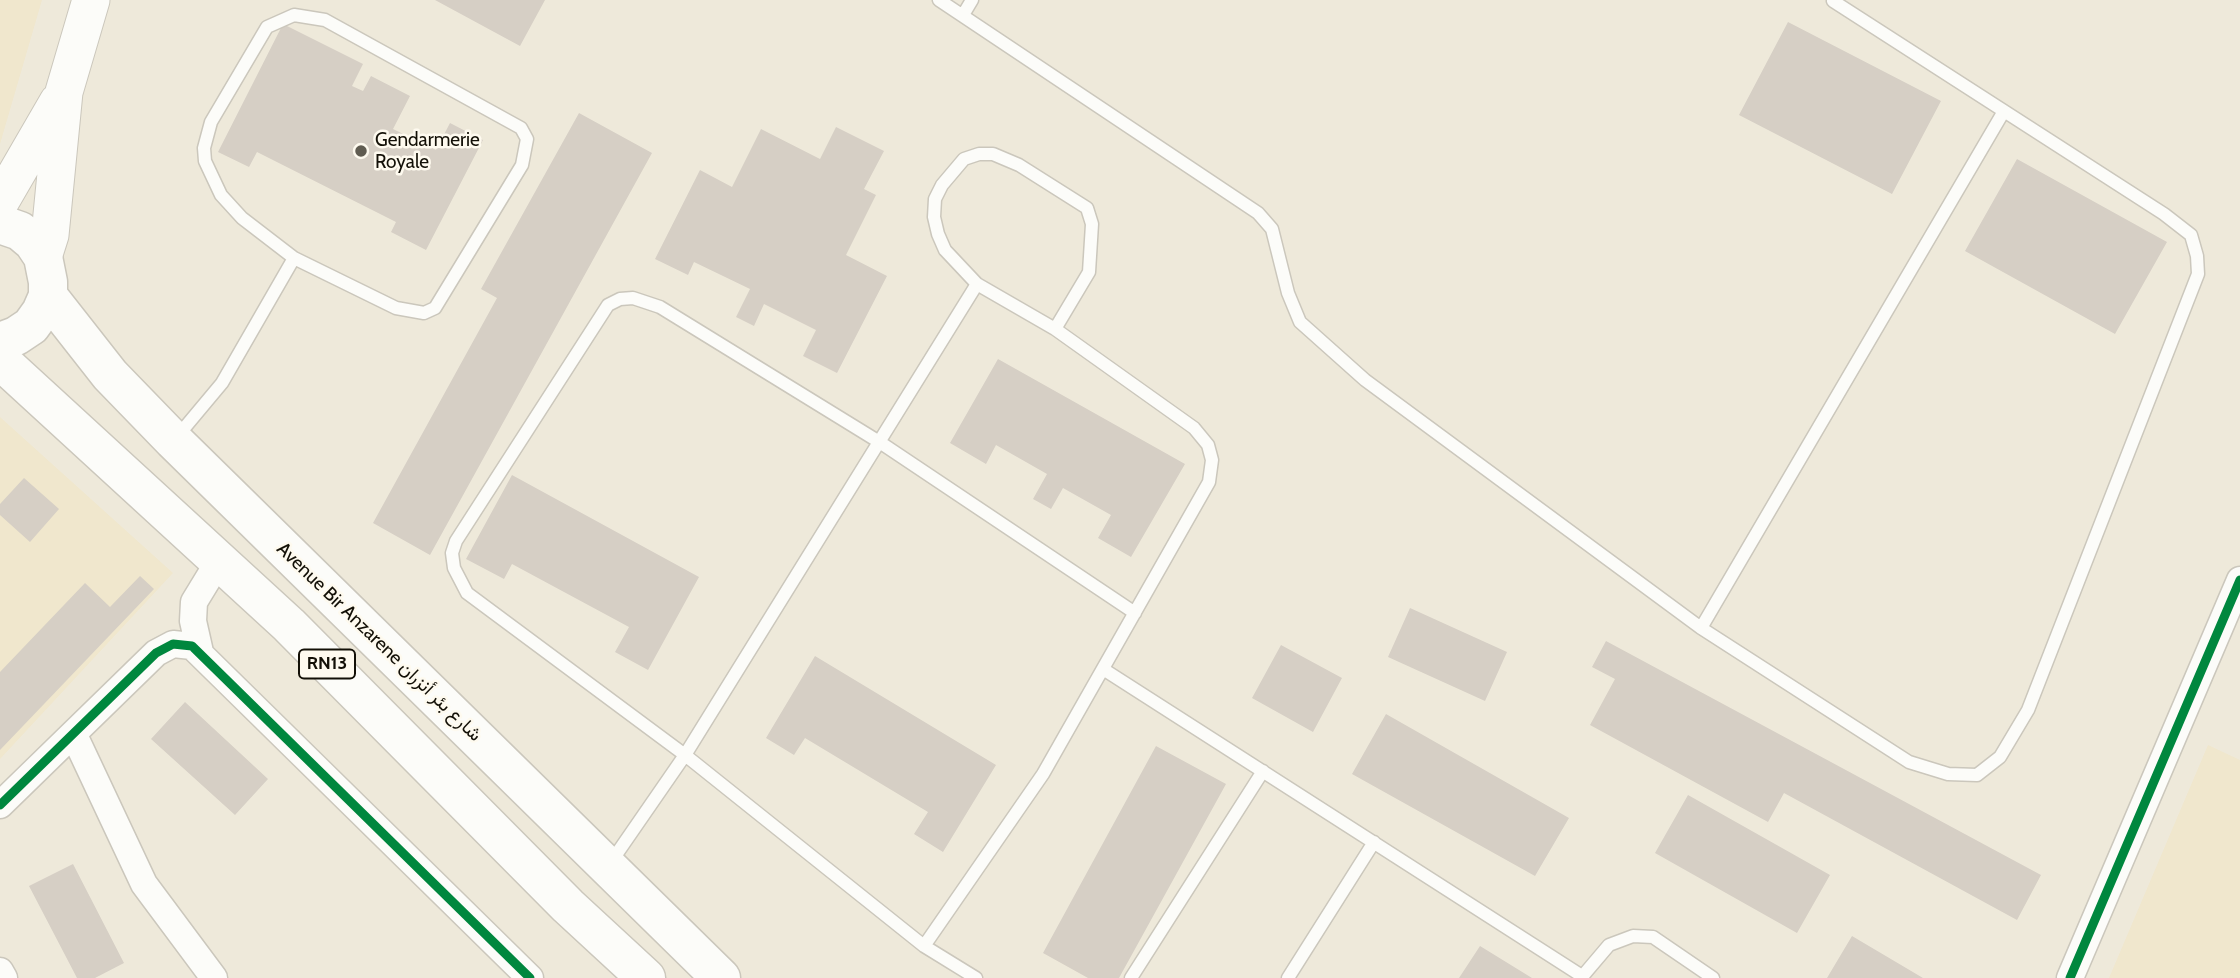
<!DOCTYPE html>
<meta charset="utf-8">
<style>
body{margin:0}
canvas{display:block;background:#eee9da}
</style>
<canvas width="2240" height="978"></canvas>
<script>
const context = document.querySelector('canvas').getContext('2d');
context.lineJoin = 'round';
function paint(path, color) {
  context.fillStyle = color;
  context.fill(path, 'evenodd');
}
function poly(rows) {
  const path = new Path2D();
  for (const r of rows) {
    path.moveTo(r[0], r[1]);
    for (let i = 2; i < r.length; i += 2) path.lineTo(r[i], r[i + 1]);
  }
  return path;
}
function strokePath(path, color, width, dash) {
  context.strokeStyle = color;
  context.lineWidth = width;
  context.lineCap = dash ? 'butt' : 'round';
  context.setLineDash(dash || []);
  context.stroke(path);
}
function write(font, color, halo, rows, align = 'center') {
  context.font = font + ' Cabin,Vazirmatn,sans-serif';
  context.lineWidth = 5;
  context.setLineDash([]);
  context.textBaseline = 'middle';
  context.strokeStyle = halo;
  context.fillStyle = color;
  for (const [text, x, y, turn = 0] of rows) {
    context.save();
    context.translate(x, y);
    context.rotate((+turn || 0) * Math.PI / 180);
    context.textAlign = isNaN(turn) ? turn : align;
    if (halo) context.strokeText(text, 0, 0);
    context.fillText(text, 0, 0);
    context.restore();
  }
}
paint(poly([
 [0,0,42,0,0,144],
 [0,417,173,573,0,759],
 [2208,745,2240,760,2240,978,2109,978]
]), '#f0e7cd');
paint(poly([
 [435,0,545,0,520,46],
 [1788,22,1941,101,1892,194,1739,115],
 [283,24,363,64,352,86,363,91,371,76,410,96,393,129,436,150,450,123,483,140,426,250,391,232,396,222,257,152,249,167,218,152],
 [579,113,652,153,430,555,373,523,497,298,481,289],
 [836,127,884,151,864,189,876,195,846,255,887,276,837,373,803,356,816,330,764,304,754,326,736,317,750,289,694,262,688,275,655,259,700,170,732,187,761,129,820,159],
 [2017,159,2167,242,2115,334,1965,251],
 [998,359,1185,464,1131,557,1098,538,1111,515,1063,488,1051,509,1033,499,1047,474,996,445,986,464,950,443],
 [512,475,699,577,648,670,615,652,629,627,512,564,504,579,466,559],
 [24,478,59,509,30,542,0,515,0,504],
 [140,576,154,589,0,750,0,672,85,583,110,607],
 [1410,608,1507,652,1485,701,1388,657],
 [1606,641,2041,875,2017,920,1784,793,1768,822,1590,725,1615,679,1592,667],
 [1281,645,1342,678,1313,732,1252,698],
 [815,656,996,765,943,852,914,834,928,812,805,738,794,755,766,738],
 [185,702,268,779,235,815,151,739],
 [1386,714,1569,818,1535,876,1352,774],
 [1156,746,1226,784,1119,978,1088,978,1043,953],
 [1688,795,1830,875,1797,933,1655,853],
 [73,864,124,963,95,978,77,978,29,886],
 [1852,936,1923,978,1827,978],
 [1480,946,1532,978,1459,978]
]), '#d6cfc5');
const service = poly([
 [939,0,1258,213,1272,229,1288,293,1300,322,1365,380,1701,628,1909,762,1948,774,1977,775,2000,757,2028,710,2198,274,2197,256,2191,235,2164,214,1833,1],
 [963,15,972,0],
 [176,438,222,383,294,258,242,218,221,195,205,161,204,148,211,122,267,27,294,15,325,20,521,128,527,139,522,165,435,308,424,313,396,308,294,258],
 [1701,628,2004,111],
 [1103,669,1582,976],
 [609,865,685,755,977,284,945,250,938,234,934,217,935,199,942,185,964,159,979,154,993,154,1019,165,1087,208,1092,224,1089,272,1055,329,977,284],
 [924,946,1043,774,1209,482,1212,460,1208,445,1194,428,1055,329],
 [976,978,924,946,685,755,467,593,454,568,452,553,456,541,608,305,620,299,633,298,660,307,881,443,1135,613],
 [1131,978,1263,771],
 [1288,978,1374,842],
 [1581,978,1609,945,1633,936,1653,937,1713,978]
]);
const minor = poly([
 [200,652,193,621,194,602,219,561],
 [74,735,144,884,214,978],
 [0,805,156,653,173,644,192,646,530,978],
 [0,971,4,978],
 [2070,978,2240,580]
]);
const secondary = poly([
 [0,202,58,102],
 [43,257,50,235,64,92,91,0]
]);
const primary = poly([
 [0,224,20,231,33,242,43,257,48,282,48,296,41,312,31,326,16,336,0,342],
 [48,296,110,375,173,440,721,978],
 [0,360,289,625,568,906,646,978]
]);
strokePath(service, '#cbc7bc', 15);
strokePath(minor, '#cbc7bc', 29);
strokePath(secondary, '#cbc7bc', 39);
strokePath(primary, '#cbc7bc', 41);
strokePath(service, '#fcfcf9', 12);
strokePath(minor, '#fcfcf9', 26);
strokePath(secondary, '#fcfcf9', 37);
strokePath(primary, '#fcfcf9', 38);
strokePath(poly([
 [0,805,156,653,173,644,192,646,530,978],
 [2070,978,2240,580]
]), '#00873e', 9);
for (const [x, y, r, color] of [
 [361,151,7,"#605c51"]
]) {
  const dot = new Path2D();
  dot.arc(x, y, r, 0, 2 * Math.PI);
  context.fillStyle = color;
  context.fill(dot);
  strokePath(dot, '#fefaef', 2.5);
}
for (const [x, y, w] of [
 [327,664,56]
]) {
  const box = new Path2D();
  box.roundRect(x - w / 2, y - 14.5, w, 29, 5);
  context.fillStyle = '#fefaef';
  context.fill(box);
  strokePath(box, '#131007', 2);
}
write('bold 18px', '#131007', null, [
 ["RN13",327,664]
]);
write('19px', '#131007', '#fefaef', [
 ["Gendarmerie",375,140],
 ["Royale",375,162]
], 'left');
write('19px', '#131007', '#fefaef', [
 ["Avenue Bir Anzarene شارع بئر أنزران",379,642,44]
]);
</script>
